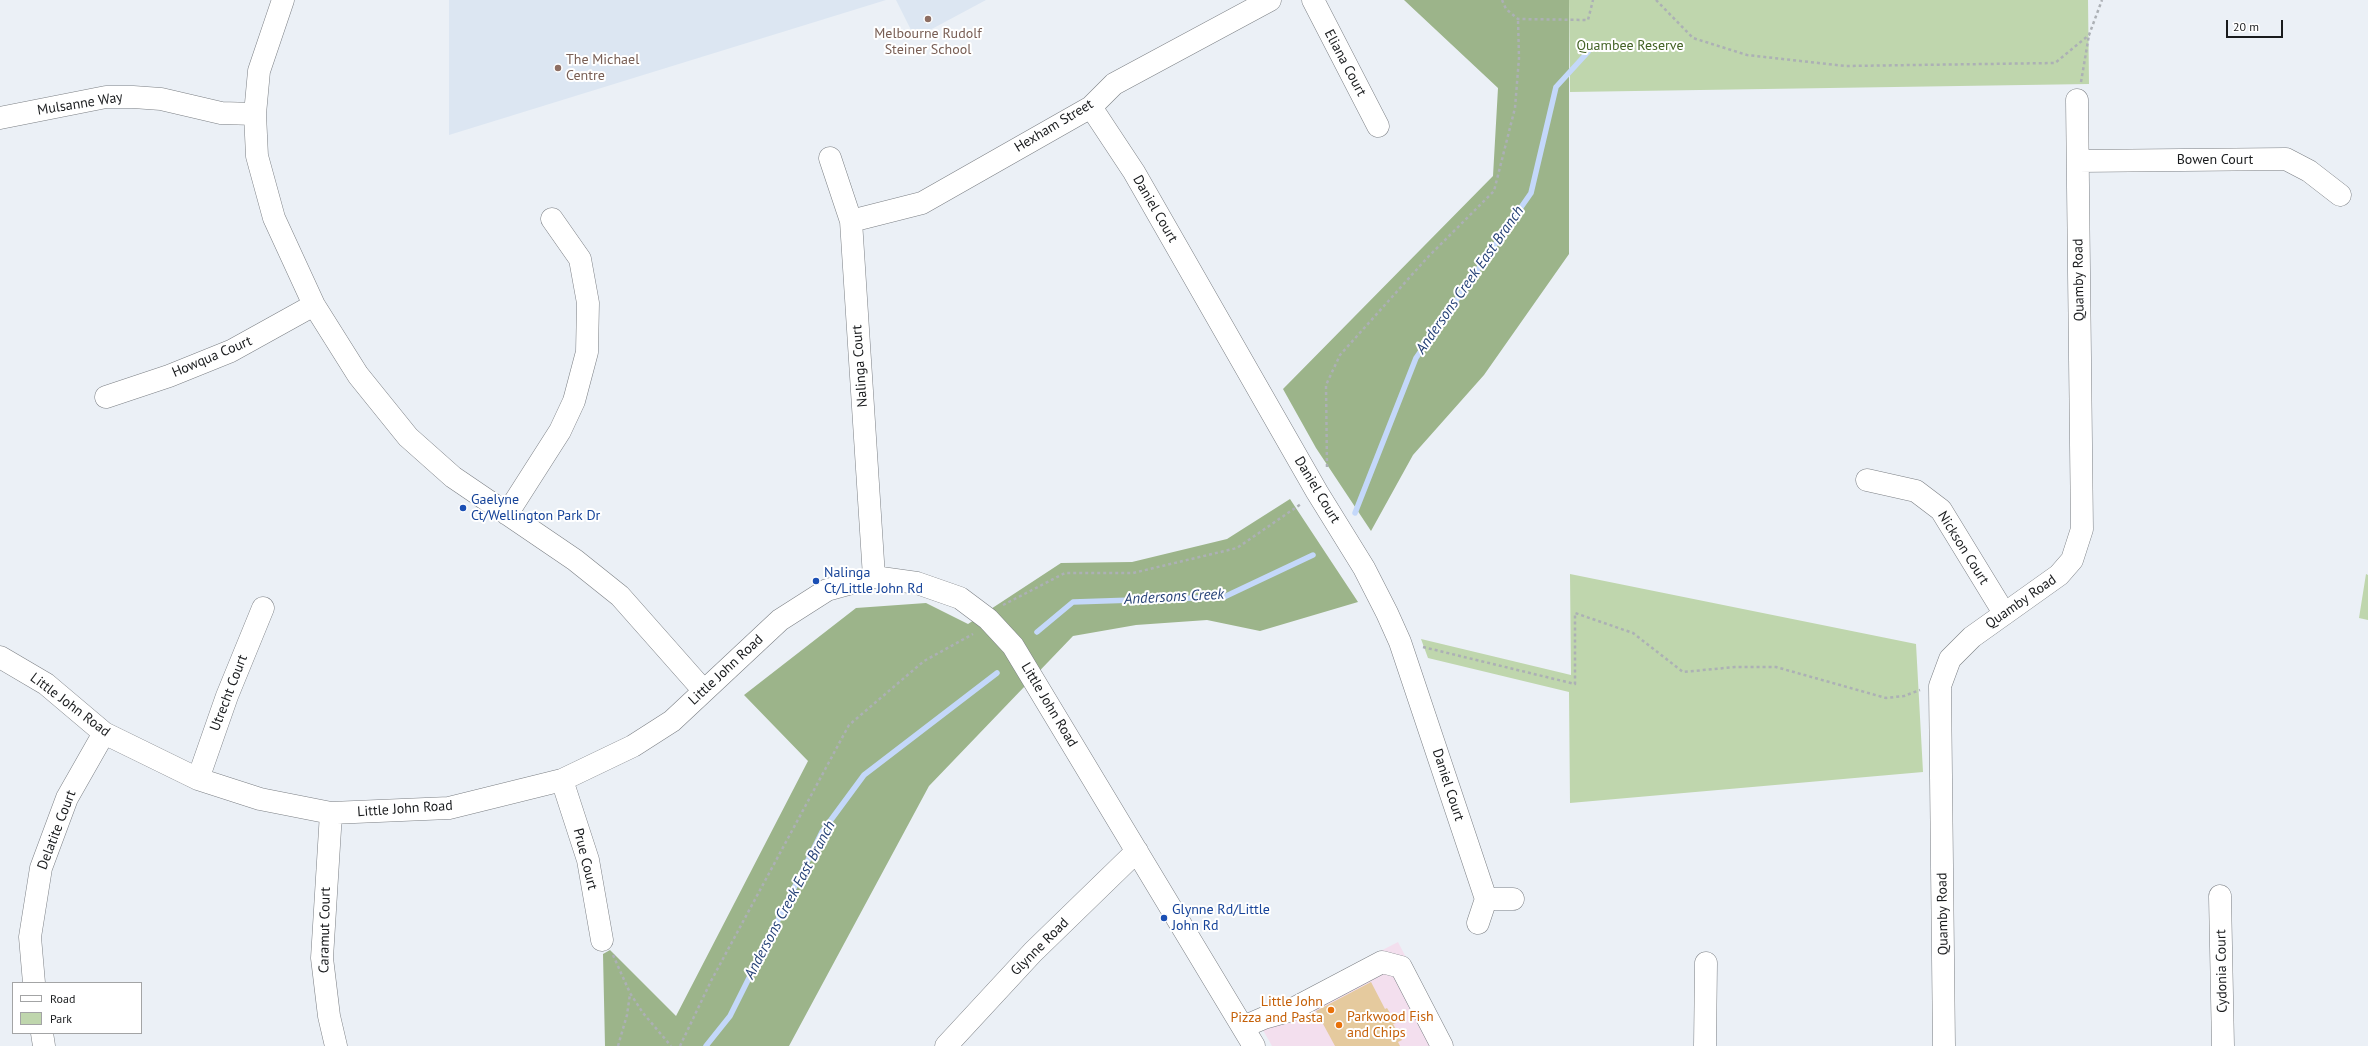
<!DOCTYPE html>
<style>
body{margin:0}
#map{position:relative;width:2368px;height:1046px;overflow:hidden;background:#ebf0f6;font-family:"PT Sans",sans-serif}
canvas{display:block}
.legend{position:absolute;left:12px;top:982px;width:130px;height:52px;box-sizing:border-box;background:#fff;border:1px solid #a3a4a5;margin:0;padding:5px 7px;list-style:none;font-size:12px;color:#191b1d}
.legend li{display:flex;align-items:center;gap:8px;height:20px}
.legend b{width:20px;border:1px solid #a3a4a5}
.scale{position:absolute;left:2226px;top:20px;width:57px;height:18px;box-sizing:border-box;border:2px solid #191b1d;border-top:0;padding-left:5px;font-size:12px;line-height:14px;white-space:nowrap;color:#191b1d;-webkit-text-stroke:3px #fff;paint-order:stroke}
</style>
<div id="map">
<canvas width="2368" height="1046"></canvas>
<ul class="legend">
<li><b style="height:5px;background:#fff"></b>Road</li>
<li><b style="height:11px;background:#bfd6ad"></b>Park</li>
</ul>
<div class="scale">20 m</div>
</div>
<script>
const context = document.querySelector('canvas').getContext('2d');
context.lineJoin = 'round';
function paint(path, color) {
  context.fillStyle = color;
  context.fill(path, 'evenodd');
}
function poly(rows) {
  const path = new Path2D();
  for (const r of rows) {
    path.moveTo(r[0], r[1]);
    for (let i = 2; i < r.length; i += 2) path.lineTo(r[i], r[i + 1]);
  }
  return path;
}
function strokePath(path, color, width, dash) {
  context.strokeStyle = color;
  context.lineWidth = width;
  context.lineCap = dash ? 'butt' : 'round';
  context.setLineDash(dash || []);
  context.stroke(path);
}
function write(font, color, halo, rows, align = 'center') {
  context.font = font + ' "PT Sans",sans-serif';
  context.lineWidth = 4;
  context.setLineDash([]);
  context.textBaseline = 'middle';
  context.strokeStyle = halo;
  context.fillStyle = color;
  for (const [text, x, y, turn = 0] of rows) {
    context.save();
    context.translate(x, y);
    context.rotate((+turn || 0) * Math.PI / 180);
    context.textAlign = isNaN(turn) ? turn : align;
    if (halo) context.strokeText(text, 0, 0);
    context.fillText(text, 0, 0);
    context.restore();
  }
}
paint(poly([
 [1398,942,1452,1046,1272,1046,1255,1016]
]), '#f3dfee');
paint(poly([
 [449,0,886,0,449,135],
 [896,0,986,0,915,38]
]), '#dce6f2');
paint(poly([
 [1569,0,2088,0,2089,84,1570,92],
 [1570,574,1916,644,1923,772,1570,803,1569,692,1428,658,1421,639,1571,675],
 [2366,574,2368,575,2368,620,2359,618]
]), '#bfd6ad');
paint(poly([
 [1404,0,1569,0,1569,254,1484,375,1413,455,1371,531,1316,448,1283,389,1493,176,1498,88],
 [1290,499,1358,602,1260,631,1207,620,1136,625,1073,636,929,786,789,1046,605,1046,603,954,610,950,676,1016,808,761,744,695,856,608,926,603,968,624,1061,563,1132,562,1227,539]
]), '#9cb48a');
strokePath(poly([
 [1355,513,1416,358,1531,193,1556,87,1588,52],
 [1037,632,1073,602,1224,597,1313,555],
 [706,1046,730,1016,822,832,864,775,997,673]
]), '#c4d8fa', 5.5);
paint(poly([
 [1371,982,1385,1009,1387,1008,1396,1023,1393,1024,1402,1040,1398,1042,1400,1046,1335,1046,1316,1011]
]), '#e5ca9e');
const minor = poly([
 [283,0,259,71,255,114,257,156,274,218,314,305,358,375,408,437,453,477,575,560,620,596,704,691],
 [1313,0,1378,126],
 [1091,107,1134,172,1317,492,1364,568,1387,613,1400,642,1486,899,1478,923],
 [0,118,106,97,133,97,161,99,221,113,255,114],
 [830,158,851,221,874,577],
 [2078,161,2286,159,2309,171,2340,195],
 [851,221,922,203,1091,107,1114,84,1270,0],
 [106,397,169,376,231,351,314,305],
 [1867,480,1916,491,1941,510,2004,613],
 [507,514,560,431,574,401,587,352,588,303,580,259,552,219],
 [0,657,46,684,104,733,198,779,260,799,331,813,449,808,562,780,633,746,672,721,780,620,827,590,874,577,917,583,960,598,988,619,1013,646,1254,1046],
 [198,779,227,696,263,608],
 [562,780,588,860,602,940],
 [331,813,322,958,329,1016,336,1046],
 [2220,896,2223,1046],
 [1486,899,1513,899],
 [34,983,30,937,41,868,67,798,104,733],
 [1243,1027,1264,1018,1289,1011,1382,962,1401,967,1442,1046],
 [42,1033,44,1046],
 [946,1046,1033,952,1137,851],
 [1705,1046,1706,963],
 [1944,1046,1940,686,1950,659,1972,637,2059,575,2072,560,2082,529,2077,100]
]);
strokePath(minor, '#7b7f84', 23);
strokePath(poly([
 [1502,0,1506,9,1518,19,1588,20,1593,0],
 [1656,0,1693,38,1747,55,1845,66,2055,63,2089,35,2102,0],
 [2081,82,2089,35],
 [1327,467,1326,385,1340,355,1427,258,1494,191,1515,108,1519,58,1518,19],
 [1003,605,1065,573,1133,573,1237,548,1301,504],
 [1423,647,1575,684,1575,613,1633,633,1683,672,1735,667,1776,667,1886,698,1904,696,1920,690],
 [613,955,630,993,643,1013,671,1046],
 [618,1046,627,1015,630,994],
 [680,1046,711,981,849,725,924,661,973,634]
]), '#acb0b5', 2.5, [3, 3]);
strokePath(minor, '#fff', 22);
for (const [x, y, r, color] of [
 [928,19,4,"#8d6e63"],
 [558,68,4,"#8d6e63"],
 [463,508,4,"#1a4fb4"],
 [816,581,4,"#1a4fb4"],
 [1164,918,4,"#1a4fb4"],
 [1331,1010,4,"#e8710a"],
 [1339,1025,4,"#e8710a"]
]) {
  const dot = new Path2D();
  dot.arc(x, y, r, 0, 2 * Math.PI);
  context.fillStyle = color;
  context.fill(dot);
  strokePath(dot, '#fff', 1.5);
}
write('14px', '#785e54', '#fff', [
 ["Melbourne Rudolf",928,34],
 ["Steiner School",928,50],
 ["The Michael",566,60,"left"],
 ["Centre",566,76,"left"]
]);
write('14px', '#436225', '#fff', [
 ["Quambee Reserve",1630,46]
]);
write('14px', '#191b1d', '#fff', [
 ["Eliana Court",1345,63,62],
 ["Mulsanne Way",80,104,-9],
 ["Hexham Street",1054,126,-31],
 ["Bowen Court",2215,160],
 ["Daniel Court",1155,209,60],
 ["Quamby Road",2079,280,-91],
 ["Howqua Court",212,357,-23],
 ["Nalinga Court",860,366,-94],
 ["Daniel Court",1317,490,59],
 ["Nickson Court",1963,548,58],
 ["Quamby Road",2021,602,-35],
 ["Little John Road",726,670,-43],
 ["Utrecht Court",229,693,-69],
 ["Little John Road",70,705,37],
 ["Little John Road",1049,705,59],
 ["Daniel Court",1448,785,72],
 ["Little John Road",405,809,-4],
 ["Delatite Court",57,830,-69],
 ["Prue Court",585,859,76],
 ["Quamby Road",1943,914,-91],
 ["Caramut Court",325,930,-89],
 ["Glynne Road",1040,947,-45],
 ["Cydonia Court",2222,971,-91]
]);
write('14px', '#164399', '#fff', [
 ["Gaelyne",471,500],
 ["Ct/Wellington Park Dr",471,516],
 ["Nalinga",824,573],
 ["Ct/Little John Rd",824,589],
 ["Glynne Rd/Little",1172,910],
 ["John Rd",1172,926]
], 'left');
write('14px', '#c56008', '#fff', [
 ["Little John",1323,1002],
 ["Pizza and Pasta",1323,1018],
 ["Parkwood Fish",1347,1017,"left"],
 ["and Chips",1347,1033,"left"]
], 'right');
write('italic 15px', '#274378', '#fff', [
 ["Andersons Creek East Branch",1470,280,-55],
 ["Andersons Creek",1174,597,-3],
 ["Andersons Creek East Branch",790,900,-62]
]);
</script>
